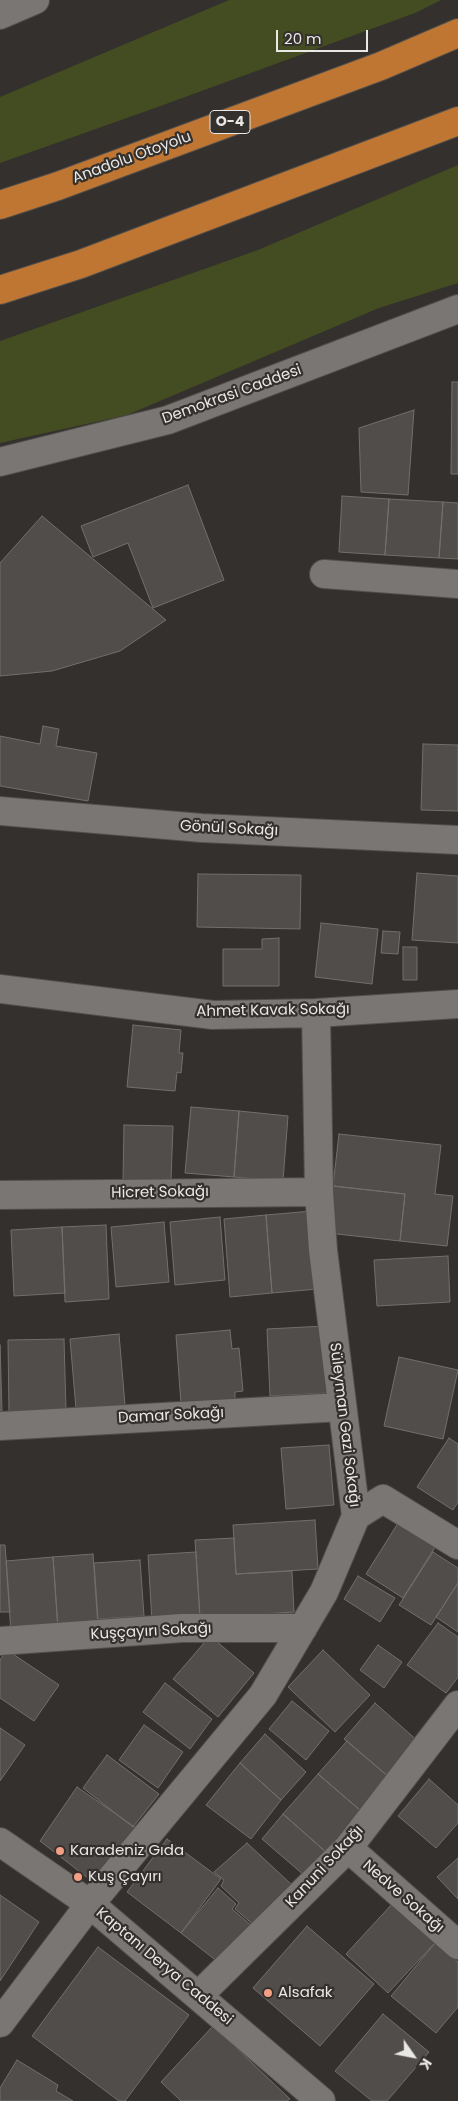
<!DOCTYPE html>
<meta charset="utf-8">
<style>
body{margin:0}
#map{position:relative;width:458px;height:2101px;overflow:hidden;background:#33302d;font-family:Poppins,sans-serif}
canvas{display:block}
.north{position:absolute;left:388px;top:2031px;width:50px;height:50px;-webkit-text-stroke:4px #33302d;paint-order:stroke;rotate:123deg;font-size:14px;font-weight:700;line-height:20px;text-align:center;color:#eae8e6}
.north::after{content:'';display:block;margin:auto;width:18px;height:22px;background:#eae8e6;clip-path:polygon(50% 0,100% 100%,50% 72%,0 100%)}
.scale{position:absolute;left:276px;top:30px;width:92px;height:22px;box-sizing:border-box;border:2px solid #eae8e6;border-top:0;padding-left:6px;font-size:15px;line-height:18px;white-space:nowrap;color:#eae8e6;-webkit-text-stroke:4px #33302d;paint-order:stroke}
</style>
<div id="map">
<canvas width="458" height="2101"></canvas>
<div class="north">K</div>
<div class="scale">20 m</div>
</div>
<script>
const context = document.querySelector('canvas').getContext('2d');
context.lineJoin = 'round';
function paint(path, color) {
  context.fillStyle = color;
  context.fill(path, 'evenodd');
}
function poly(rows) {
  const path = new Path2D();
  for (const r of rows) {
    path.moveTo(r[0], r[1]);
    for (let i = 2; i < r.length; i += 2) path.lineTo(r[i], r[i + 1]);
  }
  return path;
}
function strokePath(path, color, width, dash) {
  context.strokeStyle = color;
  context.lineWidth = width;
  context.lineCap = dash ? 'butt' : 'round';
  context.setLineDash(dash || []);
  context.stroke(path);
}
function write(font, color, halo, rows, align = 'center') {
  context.font = font + ' Poppins,sans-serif';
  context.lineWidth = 4.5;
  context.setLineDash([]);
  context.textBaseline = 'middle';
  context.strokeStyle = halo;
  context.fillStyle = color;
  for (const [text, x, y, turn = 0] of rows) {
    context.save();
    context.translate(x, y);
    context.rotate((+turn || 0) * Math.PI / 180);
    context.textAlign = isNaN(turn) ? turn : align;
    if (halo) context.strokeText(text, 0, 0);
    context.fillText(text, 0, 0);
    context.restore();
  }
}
paint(poly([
 [229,0,441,0,415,13,155,108,0,163,0,97],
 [458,165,458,283,379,308,127,415,0,443,0,341,258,250]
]), '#444d21');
const building = poly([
 [452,382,458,382,458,474,451,474,452,382],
 [414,410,408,495,361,492,359,428,414,410],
 [188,485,224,580,153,608,128,543,93,557,81,526,188,485],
 [342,496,389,499,385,555,339,552,342,496],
 [389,499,443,502,439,558,385,555,389,499],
 [443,502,458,503,458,559,439,558,443,502],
 [42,516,166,620,120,651,52,671,0,676,0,563,42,516],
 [43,726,59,729,56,746,97,753,88,801,0,786,0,736,40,744,43,726],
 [423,744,458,745,458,811,421,810,423,744],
 [417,873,458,876,458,943,412,940,417,873],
 [198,874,301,875,300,929,197,927,198,874],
 [321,923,378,929,372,984,315,977,321,923],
 [383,931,400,932,398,954,381,953,383,931],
 [279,938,279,986,223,986,223,949,262,949,262,939,279,938],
 [403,947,417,947,417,980,403,980,403,947],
 [133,1025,181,1030,179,1053,183,1053,181,1073,177,1072,175,1091,127,1087,133,1025],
 [191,1107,239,1111,234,1177,185,1173,191,1107],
 [239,1111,288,1116,283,1181,234,1177,239,1111],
 [124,1125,173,1126,171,1180,123,1180,124,1125],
 [339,1134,441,1145,435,1194,453,1196,447,1246,400,1241,405,1194,333,1186,339,1134],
 [333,1186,405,1194,400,1241,328,1233,333,1186],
 [312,1211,318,1289,272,1293,266,1215,312,1211],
 [266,1215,272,1293,230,1297,224,1219,266,1215],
 [220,1217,225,1280,175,1285,170,1222,220,1217],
 [164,1222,169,1282,116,1287,111,1227,164,1222],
 [106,1225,109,1299,65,1302,62,1227,106,1225],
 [62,1227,65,1293,14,1296,11,1230,62,1227],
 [448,1256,450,1302,377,1306,374,1260,448,1256],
 [325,1326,328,1393,270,1396,267,1329,325,1326],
 [230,1330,232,1349,239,1348,243,1391,235,1392,235,1399,181,1404,176,1335,230,1330],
 [119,1334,125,1405,76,1409,70,1339,119,1334],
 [64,1339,66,1410,9,1412,8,1340,64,1339],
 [0,1345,2,1411,0,1411,0,1345],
 [399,1357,458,1370,443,1439,384,1426,399,1357],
 [449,1438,458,1444,458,1502,453,1510,417,1487,449,1438],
 [329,1445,334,1505,286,1509,281,1448,329,1445],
 [315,1520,318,1569,236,1574,233,1525,315,1520],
 [400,1520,437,1544,403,1598,366,1574,400,1520],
 [234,1538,236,1574,292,1571,294,1612,200,1618,195,1540,234,1538],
 [0,1545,5,1545,10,1612,0,1612,0,1545],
 [196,1552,200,1618,152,1621,148,1555,196,1552],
 [433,1552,458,1568,458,1583,431,1625,399,1605,433,1552],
 [93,1554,98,1627,58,1629,53,1557,93,1554],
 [53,1557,58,1629,11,1633,6,1561,53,1557],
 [140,1560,144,1616,98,1619,94,1563,140,1560],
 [358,1576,395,1598,380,1622,344,1599,358,1576],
 [458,1583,458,1632,436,1617,458,1583],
 [438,1623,458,1637,458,1677,446,1693,407,1665,438,1623],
 [210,1636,254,1673,218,1717,173,1679,210,1636],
 [378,1645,402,1662,384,1688,360,1670,378,1645],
 [7,1650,59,1685,34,1721,0,1698,0,1660,7,1650],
 [323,1650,370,1695,335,1732,288,1687,323,1650],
 [165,1683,212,1719,190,1749,143,1712,165,1683],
 [292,1701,329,1731,306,1760,269,1729,292,1701],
 [375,1703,420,1743,390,1778,344,1739,375,1703],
 [144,1725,183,1752,158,1788,119,1760,144,1725],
 [0,1728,25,1745,0,1781,0,1728],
 [265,1734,306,1772,281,1800,240,1763,265,1734],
 [347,1741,390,1778,361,1811,318,1774,347,1741],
 [107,1755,159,1794,133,1827,83,1788,107,1755],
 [240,1763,281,1800,251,1839,206,1805,240,1763],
 [318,1774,361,1811,326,1852,283,1814,318,1774],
 [429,1779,458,1805,458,1823,436,1848,398,1816,429,1779],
 [77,1787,139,1830,93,1882,40,1841,77,1787],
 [283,1814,326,1852,305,1876,262,1839,283,1814],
 [167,1839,221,1879,181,1933,127,1892,167,1839],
 [247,1843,292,1885,255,1926,235,1909,239,1903,221,1886,224,1880,214,1872,247,1843],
 [458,1858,458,1899,437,1877,458,1858],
 [218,1888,236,1904,232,1909,252,1926,218,1962,181,1933,218,1888],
 [0,1895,39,1922,0,1981,0,1895],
 [393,1903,435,1943,388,1993,346,1954,393,1903],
 [307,1926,374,1984,320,2046,253,1988,307,1926],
 [435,1943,458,1962,458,2007,436,2033,391,1996,435,1943],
 [98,1947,189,2015,125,2101,119,2101,32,2036,98,1947],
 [383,2014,429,2052,387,2101,372,2101,335,2071,383,2014],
 [213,2026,290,2099,287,2101,181,2101,161,2082,213,2026],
 [17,2060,58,2085,56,2091,73,2101,0,2101,0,2088,17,2060]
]);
paint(building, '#504d4a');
strokePath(building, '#726f6c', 1);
const minor = poly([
 [0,15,35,0],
 [0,462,168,420,458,309],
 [324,574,458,584],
 [0,811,202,828,458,840],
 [0,989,213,1015,316,1013,458,1004],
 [0,1195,319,1192],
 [0,1426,342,1407],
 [356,1516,383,1499,458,1545],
 [0,1641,182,1628,303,1628],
 [0,1842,90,1904,321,2101],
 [348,1848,458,1945],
 [199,1995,348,1848,458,1705],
 [0,2023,90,1904,263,1695,324,1592,356,1516,323,1250,319,1192,316,1013]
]);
const highway = poly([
 [0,205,58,186,381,66,458,33],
 [0,290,81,264,458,121]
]);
strokePath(minor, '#514e4c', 30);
strokePath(highway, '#514e4c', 30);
strokePath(minor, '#797673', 28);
strokePath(highway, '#be7632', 28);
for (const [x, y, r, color] of [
 [60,1851,5,"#f39f83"],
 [78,1877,5,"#f39f83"],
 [268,1993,5,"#f39f83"]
]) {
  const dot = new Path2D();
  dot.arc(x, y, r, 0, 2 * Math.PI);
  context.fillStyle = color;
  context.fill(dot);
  strokePath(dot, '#33302d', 2);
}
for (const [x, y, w] of [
 [230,122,40]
]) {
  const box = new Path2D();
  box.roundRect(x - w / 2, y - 11.5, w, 23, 4);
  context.fillStyle = '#33302d';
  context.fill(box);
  strokePath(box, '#eae8e6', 1);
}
write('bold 14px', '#eae8e6', null, [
 ["O-4",230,122]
]);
write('15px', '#eae8e6', '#33302d', [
 ["Anadolu Otoyolu",132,158,-20],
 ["Demokrasi Caddesi",232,395,-20],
 ["Gönül Sokağı",229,829,3],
 ["Ahmet Kavak Sokağı",273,1011,-1],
 ["Hicret Sokağı",160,1193,-1],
 ["Damar Sokağı",171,1416,-3],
 ["Süleyman Gazi Sokağı",344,1425,83],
 ["Kuşçayırı Sokağı",151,1632,-3],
 ["Kanuni Sokağı",325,1867,-47],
 ["Nedve Sokağı",403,1897,41],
 ["Kaptanı Derya Caddesi",164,1967,40]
]);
write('15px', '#eae8e6', '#33302d', [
 ["Karadeniz Gıda",70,1851],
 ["Kuş Çayırı",88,1877],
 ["Alsafak",278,1993]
], 'left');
</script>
